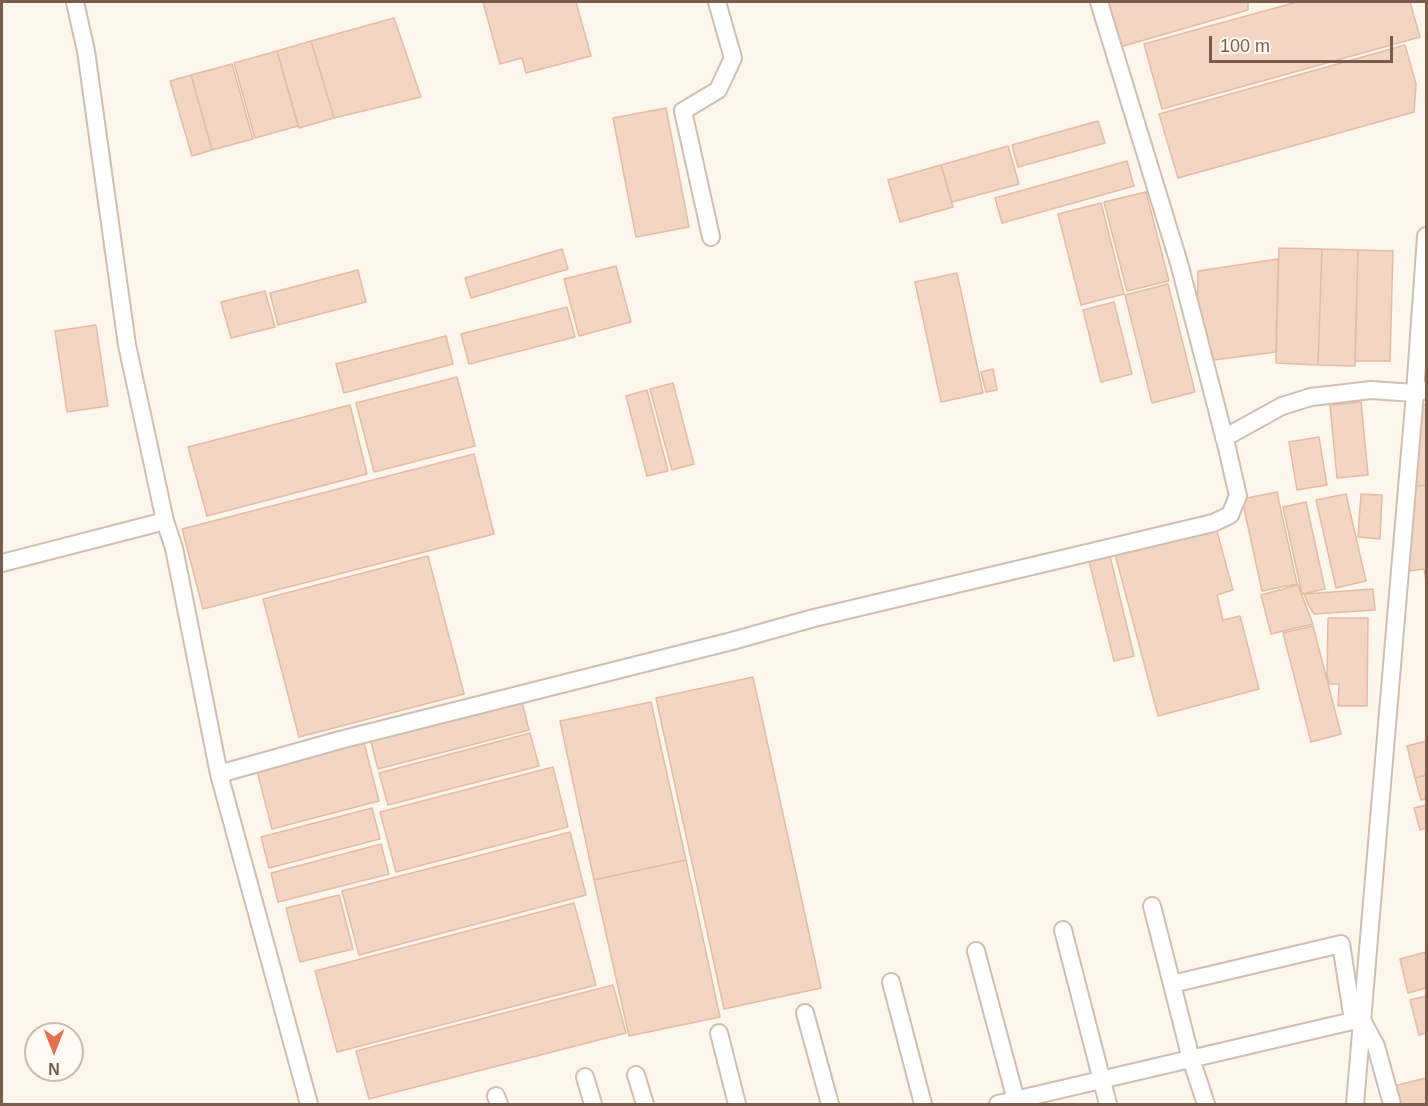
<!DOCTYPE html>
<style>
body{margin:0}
#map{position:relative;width:1428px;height:1106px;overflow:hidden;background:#fdf6ec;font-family:Arial,sans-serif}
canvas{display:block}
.frame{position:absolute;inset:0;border:3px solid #7a5c4d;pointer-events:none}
.north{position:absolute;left:24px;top:1022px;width:60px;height:60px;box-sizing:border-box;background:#fffaf3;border:2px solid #cabbb1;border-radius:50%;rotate:180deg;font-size:16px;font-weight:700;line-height:24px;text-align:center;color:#7a5c4d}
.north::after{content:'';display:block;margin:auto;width:21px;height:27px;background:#e76f51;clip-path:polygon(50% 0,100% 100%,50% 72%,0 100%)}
.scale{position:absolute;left:1209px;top:36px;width:184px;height:27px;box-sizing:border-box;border:3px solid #7a5c4d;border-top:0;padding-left:8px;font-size:18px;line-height:21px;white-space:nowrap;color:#7a5c4d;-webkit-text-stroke:4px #fffaf3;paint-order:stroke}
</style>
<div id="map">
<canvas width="1428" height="1106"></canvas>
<div class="frame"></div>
<div class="north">N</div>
<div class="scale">100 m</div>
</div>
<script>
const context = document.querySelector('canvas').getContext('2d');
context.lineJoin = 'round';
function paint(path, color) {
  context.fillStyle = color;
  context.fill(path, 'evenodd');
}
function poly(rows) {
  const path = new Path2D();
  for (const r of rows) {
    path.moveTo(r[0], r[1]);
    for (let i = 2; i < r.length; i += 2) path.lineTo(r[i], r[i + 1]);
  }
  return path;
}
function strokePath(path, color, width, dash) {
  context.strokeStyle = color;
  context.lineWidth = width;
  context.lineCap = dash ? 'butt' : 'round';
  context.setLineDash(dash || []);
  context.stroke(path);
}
const building = poly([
 [483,2,576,2,591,56,526,73,522,58,500,64,483,2],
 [1107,2,1248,2,1248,10,1120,47,1107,2],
 [1297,2,1410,2,1420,37,1162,109,1144,44,1297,2],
 [394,18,421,97,334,118,311,41,394,18],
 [311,41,334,118,299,128,277,51,311,41],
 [1405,45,1416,84,1414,112,1178,178,1159,114,1405,45],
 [277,51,298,126,255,138,234,63,277,51],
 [232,64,253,139,212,150,191,75,232,64],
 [191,75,212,150,192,156,170,81,191,75],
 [666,108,689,227,636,237,613,118,666,108],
 [1098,121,1105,143,1018,167,1012,145,1098,121],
 [1008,146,1019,184,952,202,941,165,1008,146],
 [1127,161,1134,186,1002,223,995,198,1127,161],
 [941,165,953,207,900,222,888,180,941,165],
 [1146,192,1169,281,1127,291,1104,202,1146,192],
 [1101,203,1124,294,1081,305,1058,214,1101,203],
 [1279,248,1322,249,1318,365,1276,363,1279,248],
 [562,249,568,269,471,298,465,278,562,249],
 [1322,249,1358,250,1355,366,1318,365,1322,249],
 [1358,250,1393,251,1390,361,1355,361,1358,250],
 [1278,259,1276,352,1206,361,1207,337,1202,338,1197,319,1198,271,1278,259],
 [616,266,631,322,579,336,564,279,616,266],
 [358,270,366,302,278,325,270,293,358,270],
 [957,273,983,393,941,402,915,282,957,273],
 [1168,284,1195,392,1152,403,1125,295,1168,284],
 [265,291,275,327,231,338,221,302,265,291],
 [1114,302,1132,374,1101,382,1083,310,1114,302],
 [567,307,575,337,469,364,461,334,567,307],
 [96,325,108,406,67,412,55,331,96,325],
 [446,336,453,364,344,393,336,364,446,336],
 [993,369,997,390,986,392,981,372,993,369],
 [457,377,475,446,374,472,356,403,457,377],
 [673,383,694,464,672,470,650,389,673,383],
 [647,390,668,471,647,476,626,396,647,390],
 [1361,402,1368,475,1337,478,1330,405,1361,402],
 [1426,404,1426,485,1409,487,1419,406,1426,404],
 [350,405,367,474,207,516,188,447,350,405],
 [1319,437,1327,485,1297,490,1289,442,1319,437],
 [474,454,494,534,203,609,182,529,474,454],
 [1426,485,1426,581,1424,569,1402,572,1409,487,1426,485],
 [1277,492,1297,584,1262,591,1242,499,1277,492],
 [1346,494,1366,581,1336,588,1316,500,1346,494],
 [1361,494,1382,495,1380,539,1358,537,1361,494],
 [1306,502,1325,589,1302,594,1283,507,1306,502],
 [1216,528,1233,590,1217,595,1223,620,1240,616,1259,689,1158,716,1115,554,1216,528],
 [428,556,464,694,299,737,263,599,428,556],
 [1110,556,1134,656,1114,661,1089,561,1110,556],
 [1298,585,1313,624,1271,634,1261,595,1298,585],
 [1373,589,1375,610,1314,614,1308,604,1304,594,1373,589],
 [1328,618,1368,618,1367,706,1338,706,1339,684,1329,684,1327,676,1328,618],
 [1313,626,1341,734,1311,742,1283,633,1313,626],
 [753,677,821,988,724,1009,656,698,753,677],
 [521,698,529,730,378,769,370,738,521,698],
 [651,702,686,860,594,880,560,721,651,702],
 [530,733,539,766,388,805,379,773,530,733],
 [363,739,379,801,272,829,256,767,363,739],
 [1426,741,1426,775,1415,778,1407,746,1426,741],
 [553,767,568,827,396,872,380,812,553,767],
 [1426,775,1426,799,1421,800,1415,778,1426,775],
 [1426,805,1426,828,1420,830,1414,808,1426,805],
 [372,808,380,839,269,868,261,837,372,808],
 [570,832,586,895,359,955,342,891,570,832],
 [381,844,389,874,278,902,271,873,381,844],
 [686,860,720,1017,629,1036,594,880,686,860],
 [339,895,353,949,300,962,286,908,339,895],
 [574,903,596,985,337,1052,315,971,574,903],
 [1426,952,1426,988,1408,993,1400,959,1426,952],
 [613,985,626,1033,369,1099,356,1051,613,985],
 [1426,996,1426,1033,1419,1035,1410,1000,1426,996],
 [1426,1078,1426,1104,1395,1104,1390,1087,1426,1078]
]);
paint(building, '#f3d5c3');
strokePath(building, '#e6bba3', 1.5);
const minor = poly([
 [75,2,86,51,127,345,165,521,174,548,219,774,309,1104],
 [711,237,683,111,718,90,733,58,717,2],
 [1224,438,1282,406,1311,397,1371,390,1415,393,1426,390],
 [2,563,165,521],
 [219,774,340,740,732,641,814,618,1213,523,1230,515,1238,496,1227,448,1179,263,1099,2],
 [1152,906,1191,1059,1206,1104],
 [1063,930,1108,1104],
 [976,951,1017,1104],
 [891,982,923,1104],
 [1172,984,1341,944,1353,1020],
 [805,1013,830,1104],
 [1362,1020,1376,1046,1392,1104],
 [719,1033,737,1104],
 [636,1075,645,1104],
 [585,1077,593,1104],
 [496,1096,499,1104],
 [998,1104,1361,1019],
 [1355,1104,1415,393,1426,236]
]);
strokePath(minor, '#d1beb0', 20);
strokePath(minor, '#fff', 16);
</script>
